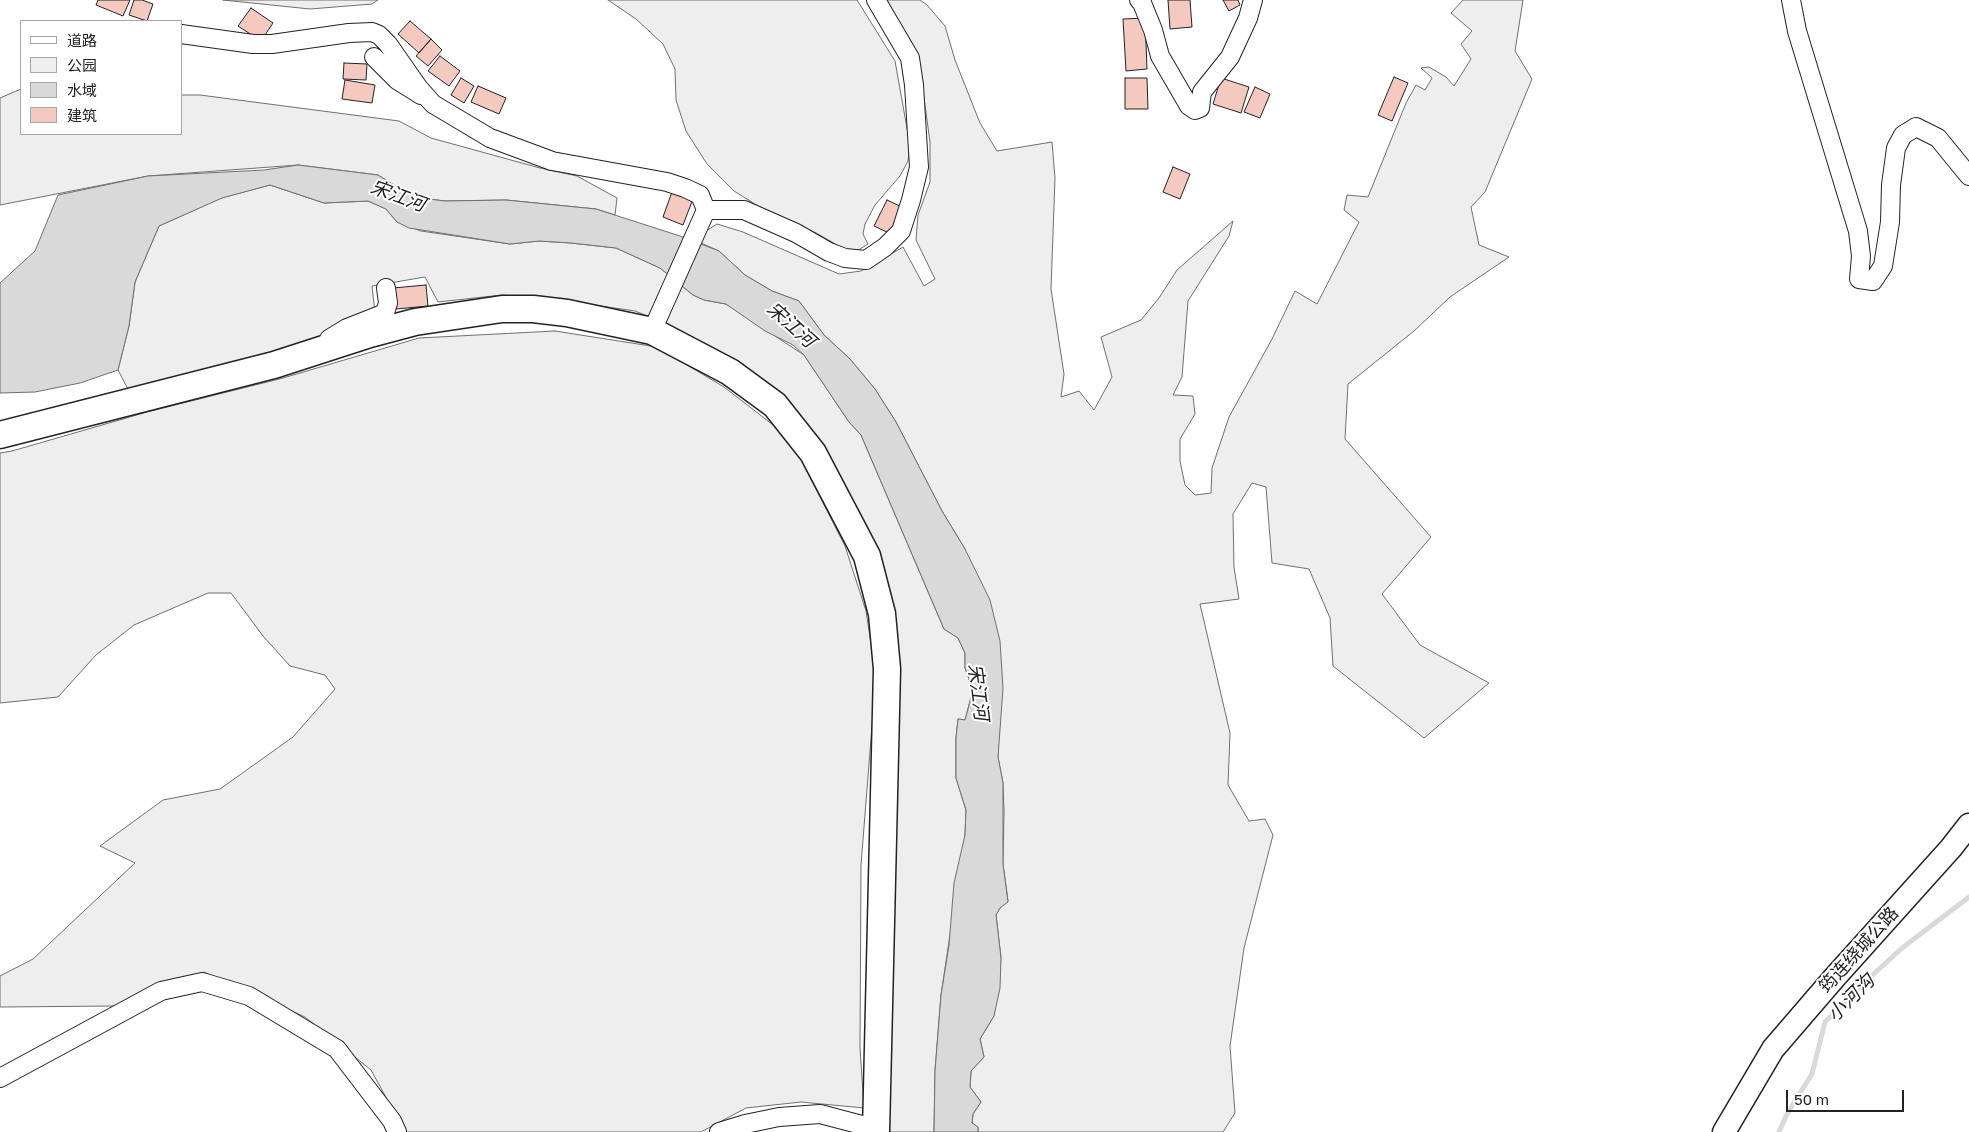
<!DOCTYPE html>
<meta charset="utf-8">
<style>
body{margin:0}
#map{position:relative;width:1969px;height:1132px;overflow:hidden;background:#fff;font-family:"Golos Text","Noto Sans SC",sans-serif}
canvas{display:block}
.legend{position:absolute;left:20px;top:20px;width:162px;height:115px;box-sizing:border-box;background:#fff;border:1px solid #a7a7a7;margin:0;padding:6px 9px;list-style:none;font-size:15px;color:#222}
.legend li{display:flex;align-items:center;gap:10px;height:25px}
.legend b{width:25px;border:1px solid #a7a7a7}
.scale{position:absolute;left:1786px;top:1090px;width:118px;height:22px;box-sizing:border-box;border:2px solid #222;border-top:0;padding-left:6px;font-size:15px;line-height:18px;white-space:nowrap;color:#222;-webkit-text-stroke:4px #fff;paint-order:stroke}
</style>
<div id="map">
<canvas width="1969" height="1132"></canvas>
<ul class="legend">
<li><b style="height:6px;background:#fff"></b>道路</li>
<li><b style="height:14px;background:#eee"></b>公园</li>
<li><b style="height:14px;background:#d9d9d9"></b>水域</li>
<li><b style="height:14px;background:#f3c9c0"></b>建筑</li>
</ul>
<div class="scale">50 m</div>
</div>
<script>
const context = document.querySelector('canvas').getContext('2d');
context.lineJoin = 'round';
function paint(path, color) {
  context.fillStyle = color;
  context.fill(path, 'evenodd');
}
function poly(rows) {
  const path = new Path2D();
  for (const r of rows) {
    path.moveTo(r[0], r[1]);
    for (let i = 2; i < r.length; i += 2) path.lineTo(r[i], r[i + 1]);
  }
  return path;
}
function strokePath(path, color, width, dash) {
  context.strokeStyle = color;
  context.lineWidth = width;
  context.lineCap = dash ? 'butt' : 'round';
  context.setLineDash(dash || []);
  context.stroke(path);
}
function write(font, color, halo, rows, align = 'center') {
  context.font = font + ' "Golos Text","Noto Sans SC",sans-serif';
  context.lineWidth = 4;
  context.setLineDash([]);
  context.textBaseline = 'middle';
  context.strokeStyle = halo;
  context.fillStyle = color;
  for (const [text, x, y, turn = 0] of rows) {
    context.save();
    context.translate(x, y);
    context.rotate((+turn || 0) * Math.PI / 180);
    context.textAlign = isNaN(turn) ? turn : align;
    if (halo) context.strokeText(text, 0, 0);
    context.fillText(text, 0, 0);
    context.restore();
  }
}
const green = poly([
 [223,0,378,0,372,4,310,9,223,0],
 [608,0,857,0,895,61,910,145,908,161,900,176,875,205,865,224,863,234,868,244,857,251,846,250,816,233,766,211,734,191,707,164,686,131,676,100,675,69,663,44,636,19,608,0],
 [885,0,920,0,927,5,945,26,955,60,980,123,997,151,1052,142,1055,178,1051,289,1064,374,1061,397,1079,391,1094,410,1112,377,1101,337,1141,320,1159,298,1177,270,1233,221,1229,236,1188,301,1182,377,1173,395,1193,396,1195,414,1180,439,1180,461,1185,485,1195,495,1211,493,1212,468,1229,417,1272,339,1295,291,1317,304,1359,222,1344,210,1347,195,1368,197,1406,103,1416,85,1425,90,1432,78,1421,68,1429,67,1446,77,1454,86,1471,59,1461,44,1472,31,1451,13,1463,0,1523,0,1515,51,1532,79,1485,192,1471,207,1479,245,1509,257,1450,297,1414,331,1348,384,1345,439,1431,537,1382,594,1420,645,1489,683,1424,738,1333,666,1330,618,1309,569,1272,563,1266,487,1252,483,1233,514,1234,567,1239,599,1200,604,1230,733,1228,785,1249,821,1265,819,1273,835,1244,948,1230,1046,1235,1113,1223,1132,978,1132,978,1127,972,1123,973,1114,981,1102,970,1087,971,1071,984,1057,980,1039,994,1016,1001,958,996,915,1000,908,1008,901,1003,864,1004,811,1003,783,998,757,999,726,965,549,942,511,896,422,875,389,850,359,824,335,799,301,772,291,745,275,719,251,701,243,706,231,717,224,743,232,839,274,861,271,903,247,924,286,935,279,916,240,918,215,930,182,930,142,919,61,906,34,885,0],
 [21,89,21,134,181,134,181,95,200,95,399,121,431,138,540,168,577,176,617,198,615,215,596,209,506,200,445,201,429,199,410,195,378,175,298,165,148,176,0,205,0,98,21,89],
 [270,185,324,203,368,201,386,209,397,222,421,231,510,244,539,241,571,243,616,248,660,268,693,295,704,300,726,304,804,355,849,422,861,435,944,629,958,638,965,653,965,668,973,690,965,720,958,719,956,738,956,778,966,810,965,835,941,995,935,1071,934,1132,886,1132,891,735,863,531,727,358,667,324,635,311,573,302,502,295,438,302,425,277,372,286,375,313,318,344,129,391,118,370,129,326,135,282,159,226,221,198,270,185],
 [555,331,657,347,724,387,790,438,845,546,866,611,876,676,861,865,860,1048,864,1108,801,1102,746,1108,701,1132,405,1132,371,1070,305,1017,204,972,117,1006,0,1007,0,976,33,959,135,863,100,846,163,800,220,789,293,737,335,689,325,675,290,666,263,636,231,593,208,593,134,625,96,655,58,697,0,703,0,453,12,451,147,412,283,378,419,338,555,331]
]);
paint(green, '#eee');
strokePath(green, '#6f6f6f', 1);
const water = poly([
 [298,165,378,175,410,195,429,199,445,201,506,200,596,209,680,236,719,251,745,275,772,291,799,301,824,335,850,359,875,389,896,422,942,511,965,549,990,600,1000,641,1003,688,998,757,1003,783,1003,864,1008,902,1000,908,996,915,1001,958,1000,988,994,1016,980,1039,984,1057,971,1071,970,1087,981,1102,973,1114,972,1123,978,1127,978,1132,934,1132,935,1071,941,995,949,945,954,883,965,835,966,810,956,778,956,738,958,719,965,720,973,690,965,668,965,653,958,638,944,629,861,435,849,422,804,355,793,345,765,331,726,304,704,300,693,295,660,268,616,248,571,243,539,241,510,244,409,228,397,222,386,209,368,201,324,203,270,185,222,198,159,226,135,282,129,326,118,370,80,383,35,392,0,393,0,283,35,251,58,195,148,176,264,170,298,165]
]);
paint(water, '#d9d9d9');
strokePath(water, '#6f6f6f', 1);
strokePath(poly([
 [1779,1132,1787,1114,1812,1074,1825,1022,1866,981,1902,948,1969,897]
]), '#d9d9d9', 5);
const building = poly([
 [98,0,130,0,123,16,96,5,98,0],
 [134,0,142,0,153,4,147,21,129,15,134,0],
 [1168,0,1190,0,1192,27,1170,29,1168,0],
 [1223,0,1238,0,1240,5,1229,11,1223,0],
 [251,8,273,23,261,41,238,26,251,8],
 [1145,18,1147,69,1126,71,1123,19,1145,18],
 [410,21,431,39,419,53,398,34,410,21],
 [431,39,442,50,428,66,416,56,431,39],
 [440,56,460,71,449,86,428,71,440,56],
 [344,63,367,64,366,80,343,79,344,63],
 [1394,77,1408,83,1392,121,1378,115,1394,77],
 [461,78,474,86,464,103,451,95,461,78],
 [1125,78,1147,78,1148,109,1125,109,1125,78],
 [1221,78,1249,87,1241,113,1213,104,1221,78],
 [345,80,375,85,372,103,342,99,345,80],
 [478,86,506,98,499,114,471,102,478,86],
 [1255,87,1270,94,1260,118,1244,112,1255,87],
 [1173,167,1190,174,1180,199,1163,192,1173,167],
 [672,192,693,199,683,225,663,217,672,192],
 [887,200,904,208,891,234,874,226,887,200],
 [426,285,428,306,396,309,393,288,426,285]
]);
paint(building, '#f3c9c0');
strokePath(building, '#222', 1);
const minor = poly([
 [1139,0,1142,3,1153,30,1160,56,1189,106,1195,110,1200,108,1202,92,1230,57,1248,18,1253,0],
 [1791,0,1797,31,1858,231,1861,256,1859,279,1873,281,1883,266,1890,222,1891,185,1896,148,1903,135,1916,127,1938,138,1969,176],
 [181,34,253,44,272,44,349,33,372,32,379,35,388,44,418,87,433,104,490,138,552,161,667,182,685,188,700,195,706,210,652,331],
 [374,57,397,80,421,95],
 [706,210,744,210,796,233,829,252,845,258,866,260,885,247,901,231,911,200,919,167,914,85,910,58,876,0],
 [329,339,347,328,385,313,388,303,386,288],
 [0,1078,161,991,202,982,249,996,337,1049,392,1121,397,1132],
 [719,1132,745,1124,779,1117,820,1114,877,1129]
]);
const major = poly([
 [1724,1132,1773,1049,1835,977,1951,848,1969,825]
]);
const highway = poly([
 [0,435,274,365,370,334,415,322,502,309,533,309,567,313,652,331,730,372,775,405,813,453,867,556,882,614,887,669,876,1132]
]);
strokePath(minor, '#222', 20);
strokePath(major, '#222', 25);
strokePath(highway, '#222', 29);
strokePath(minor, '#fff', 18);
strokePath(major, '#fff', 22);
strokePath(highway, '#fff', 26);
write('18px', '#222', '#fff', [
 ["筠连绕城公路",1859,950,-48]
]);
write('italic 19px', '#222', '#fff', [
 ["宋江河",398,196,20],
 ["宋江河",791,325,42],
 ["宋江河",978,692,83],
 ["小河沟",1851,998,-45]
]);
</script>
